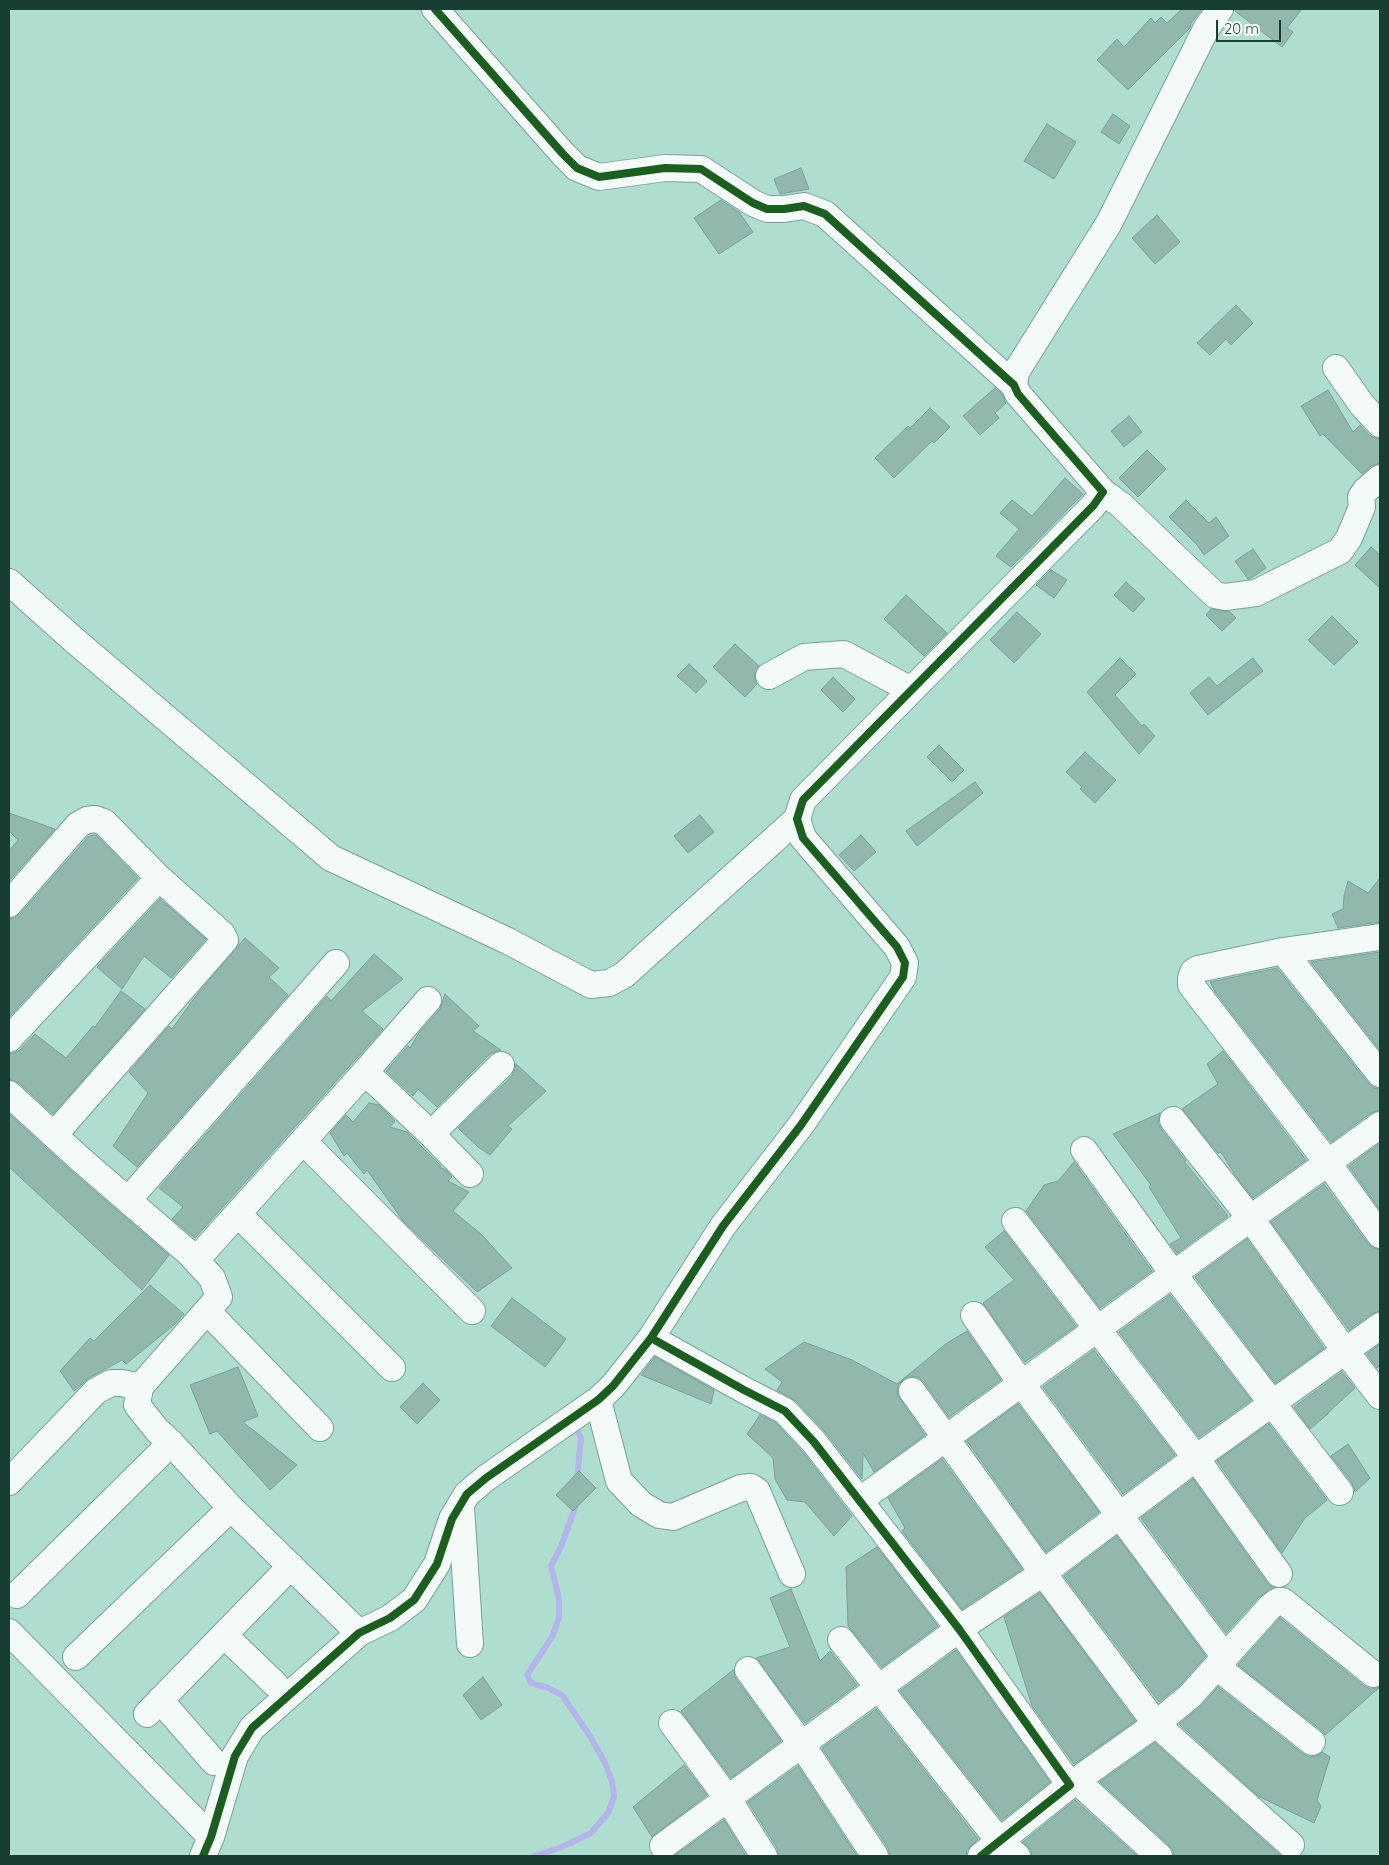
<!DOCTYPE html>
<style>
body{margin:0}
#map{position:relative;width:1389px;height:1865px;overflow:hidden;background:#afded1;font-family:Quicksand,sans-serif}
canvas{display:block}
.frame{position:absolute;inset:0;border:10px solid #183d33;pointer-events:none}
.scale{position:absolute;left:1216px;top:20px;width:65px;height:22px;box-sizing:border-box;border:2px solid #183d33;border-top:0;padding-left:6px;font-size:15px;line-height:18px;white-space:nowrap;color:#183d33;-webkit-text-stroke:4px #fff;paint-order:stroke}
</style>
<div id="map">
<canvas width="1389" height="1865"></canvas>
<div class="frame"></div>
<div class="scale">20 m</div>
</div>
<script>
const context = document.querySelector('canvas').getContext('2d');
context.lineJoin = 'round';
function poly(rows) {
  const path = new Path2D();
  for (const r of rows) {
    path.moveTo(r[0], r[1]);
    for (let i = 2; i < r.length; i += 2) path.lineTo(r[i], r[i + 1]);
  }
  return path;
}
function strokePath(path, color, width, dash) {
  context.strokeStyle = color;
  context.lineWidth = width;
  context.lineCap = dash ? 'butt' : 'round';
  context.setLineDash(dash || []);
  context.stroke(path);
}
function paint(path, color) {
  context.fillStyle = color;
  context.fill(path, 'evenodd');
}
strokePath(poly([
 [574,1423,581,1438,577,1479],
 [535,1856,562,1847,591,1833,608,1813,614,1797,612,1781,605,1763,590,1736,562,1695,548,1688,531,1683,527,1675,552,1637,559,1618,559,1599,551,1566,561,1547,577,1502]
]), '#b4b5ea', 6);
const building = poly([
 [1182,9,1202,9,1191,23,1190,28,1128,90,1097,60,1117,39,1124,47,1151,18,1155,23,1161,17,1167,23,1182,9],
 [1235,9,1302,9,1287,28,1293,32,1282,47,1235,11,1235,9],
 [1113,114,1130,126,1119,144,1101,132,1113,114],
 [1047,124,1076,142,1054,179,1024,161,1047,124],
 [801,168,809,189,780,194,774,179,801,168],
 [721,200,739,212,753,232,719,254,694,218,721,200],
 [1157,215,1180,242,1155,264,1132,238,1157,215],
 [1236,305,1253,323,1231,345,1226,339,1210,355,1197,343,1236,305],
 [995,388,1002,394,1006,403,995,413,999,418,980,435,963,416,995,388],
 [1328,390,1353,432,1360,425,1369,435,1375,438,1380,439,1380,463,1371,466,1362,474,1323,434,1320,436,1301,406,1328,390],
 [930,408,950,427,934,443,932,441,894,478,875,458,908,426,910,428,930,408],
 [1129,416,1142,432,1124,447,1111,431,1129,416],
 [1147,450,1166,469,1138,497,1119,478,1147,450],
 [1065,478,1083,494,1011,567,996,556,1019,529,1000,513,1012,500,1032,516,1065,478],
 [1186,500,1209,523,1216,517,1229,536,1204,555,1197,545,1169,517,1186,500],
 [1371,547,1380,555,1380,588,1355,565,1371,547],
 [1253,549,1266,568,1251,578,1248,579,1235,561,1253,549],
 [1051,570,1067,580,1054,598,1036,585,1051,570],
 [1126,582,1145,599,1133,612,1114,595,1126,582],
 [906,595,947,633,924,656,884,619,906,595],
 [1211,609,1230,612,1236,618,1222,631,1206,615,1211,609],
 [1017,612,1041,634,1014,663,990,640,1017,612],
 [1332,616,1358,642,1334,665,1308,640,1332,616],
 [735,644,759,666,754,675,757,684,745,697,713,667,735,644],
 [1120,658,1136,674,1115,695,1142,726,1144,724,1155,736,1139,754,1087,692,1120,658],
 [1253,658,1263,671,1208,715,1190,693,1209,677,1217,686,1253,658],
 [689,664,707,681,696,693,677,676,689,664],
 [833,677,855,699,843,712,821,690,833,677],
 [939,745,964,770,952,782,927,757,939,745],
 [1085,752,1116,780,1095,803,1080,789,1082,787,1066,772,1085,752],
 [975,782,983,793,917,846,906,831,975,782],
 [9,813,55,829,9,881,9,851,18,840,9,831,9,813],
 [700,815,714,832,688,853,674,836,700,815],
 [92,835,96,835,138,878,9,1017,9,919,14,918,20,914,88,837,92,835],
 [861,835,876,852,854,871,839,855,861,835],
 [1380,878,1380,922,1338,928,1332,914,1343,909,1344,896,1348,881,1368,893,1380,878],
 [160,899,206,939,171,978,144,956,122,989,97,967,160,899],
 [245,938,279,968,269,977,288,995,137,1167,113,1146,148,1093,129,1072,169,1026,172,1029,195,997,245,938],
 [1380,952,1380,1050,1311,962,1380,952],
 [374,954,403,979,362,1011,383,1029,195,1238,172,1219,183,1207,159,1188,327,996,331,1001,374,954],
 [1277,968,1368,1083,1374,1088,1380,1089,1380,1110,1371,1113,1331,1142,1216,993,1210,982,1277,968],
 [121,991,145,1009,53,1114,19,1083,9,1079,9,1054,14,1053,20,1050,35,1034,66,1058,93,1026,95,1027,121,991],
 [445,994,479,1026,473,1031,501,1050,490,1054,437,1107,418,1089,413,1096,386,1071,408,1046,410,1048,418,1034,440,1009,445,994],
 [1223,1051,1306,1160,1253,1198,1235,1175,1221,1152,1218,1153,1182,1109,1218,1084,1207,1064,1223,1051],
 [516,1064,546,1091,508,1126,512,1129,490,1155,478,1147,458,1128,512,1076,515,1069,516,1064],
 [369,1103,379,1105,395,1121,390,1127,407,1132,441,1166,439,1167,446,1170,452,1177,448,1181,469,1192,453,1211,482,1235,512,1268,477,1292,403,1221,367,1170,364,1174,347,1153,344,1156,330,1133,346,1115,353,1122,369,1103],
 [1160,1113,1158,1122,1161,1129,1186,1161,1184,1161,1228,1216,1177,1253,1170,1244,1181,1238,1149,1187,1151,1185,1113,1134,1160,1113],
 [9,1114,69,1169,169,1255,142,1290,9,1167,9,1114],
 [1380,1143,1380,1210,1349,1166,1380,1143],
 [1074,1162,1152,1271,1100,1308,1026,1211,1044,1185,1058,1181,1074,1162],
 [1324,1184,1368,1244,1373,1248,1380,1250,1380,1311,1371,1314,1349,1330,1271,1222,1324,1184],
 [1004,1231,1076,1326,1025,1362,983,1303,1014,1280,985,1247,1004,1231],
 [1247,1239,1324,1348,1275,1383,1195,1277,1247,1239],
 [150,1285,184,1314,175,1324,126,1364,122,1360,89,1378,74,1391,60,1371,90,1338,94,1341,150,1285],
 [1170,1295,1251,1400,1199,1437,1119,1332,1170,1295],
 [512,1298,566,1339,545,1367,491,1326,512,1298],
 [967,1331,1001,1380,949,1417,924,1382,918,1377,911,1376,904,1379,898,1385,897,1392,900,1399,925,1435,874,1472,863,1453,862,1479,826,1433,796,1401,777,1390,782,1382,765,1369,804,1342,852,1360,897,1384,947,1343,967,1331],
 [1380,1344,1380,1365,1377,1368,1367,1354,1380,1344],
 [1094,1350,1175,1455,1123,1494,1043,1387,1094,1350],
 [655,1357,714,1390,711,1404,641,1375,655,1357],
 [238,1367,258,1416,243,1422,297,1465,270,1490,217,1431,210,1434,190,1385,238,1367],
 [1342,1372,1355,1388,1328,1413,1328,1414,1310,1429,1294,1407,1342,1372],
 [423,1383,440,1400,417,1424,400,1407,423,1383],
 [1018,1404,1099,1512,1046,1552,967,1441,1018,1404],
 [760,1415,776,1423,803,1452,852,1516,834,1536,805,1502,787,1500,775,1479,773,1458,747,1434,760,1415],
 [1269,1424,1327,1500,1305,1518,1282,1553,1217,1461,1269,1424],
 [1348,1444,1370,1478,1355,1492,1352,1483,1331,1456,1348,1444],
 [942,1459,1022,1569,962,1609,902,1531,905,1528,888,1498,942,1459],
 [579,1471,596,1488,573,1511,556,1495,579,1471],
 [1193,1479,1267,1583,1273,1588,1259,1597,1226,1633,1141,1518,1193,1479],
 [1117,1536,1206,1656,1180,1685,1159,1702,1064,1576,1117,1536],
 [877,1547,938,1626,882,1667,848,1626,846,1567,877,1547],
 [791,1589,820,1661,830,1651,857,1685,805,1723,756,1658,790,1647,770,1598,791,1589],
 [1040,1593,1135,1721,1074,1764,1032,1706,1004,1617,1040,1593],
 [1280,1618,1364,1686,1371,1689,1380,1687,1325,1735,1321,1730,1238,1665,1280,1618],
 [956,1650,1050,1782,1002,1820,900,1691,956,1650],
 [733,1670,736,1679,781,1741,731,1778,681,1711,733,1670],
 [483,1677,502,1705,481,1720,463,1695,483,1677],
 [1218,1687,1303,1754,1310,1757,1317,1756,1322,1752,1330,1757,1317,1800,1321,1806,1314,1823,1258,1796,1179,1724,1200,1707,1218,1687],
 [876,1709,978,1839,967,1850,966,1856,890,1856,888,1848,822,1748,876,1709],
 [1155,1743,1281,1856,1174,1856,1173,1851,1169,1845,1100,1782,1155,1743],
 [684,1765,707,1795,652,1837,633,1807,684,1765],
 [798,1766,857,1856,779,1856,777,1848,748,1802,798,1766],
 [1075,1800,1137,1856,1032,1856,1031,1850,1023,1842,1075,1800],
 [724,1820,746,1856,674,1856,724,1820]
]);
paint(building, '#92b8ae');
strokePath(building, '#7aa097', 1);
const minor = poly([
 [435,9,563,154,577,168,599,177,665,168,701,169,753,203,767,209,784,209,804,206,825,214,1014,385,1018,394,1103,492,1093,506,803,800,797,819,803,838,897,947,905,963,903,977,801,1125,723,1226,651,1338],
 [1336,368,1362,405,1380,424],
 [1014,385,1016,372,1109,223,1206,29,1220,9],
 [1103,492,1121,505,1215,595,1225,597,1256,593,1340,551,1349,538,1362,507,1361,497,1366,490,1380,478],
 [9,582,74,640,331,858,508,941,591,985,609,983,624,975,797,819],
 [769,676,804,657,844,654,911,690],
 [9,904,78,825,87,820,95,819,104,822,159,878,222,934,225,940,54,1135],
 [1380,937,1283,951,1198,969,1193,972,1191,978,1191,985,1328,1163,1380,1235],
 [1283,951,1380,1074],
 [9,1039,159,878],
 [365,1072,428,1000],
 [9,1094,79,1158,189,1253,212,1278,219,1297,140,1387,137,1405,157,1430,171,1443,231,1508,359,1633],
 [1173,1120,1251,1219,1340,1344,1380,1396],
 [431,1134,470,1174],
 [303,1141,472,1311],
 [1084,1150,1174,1275,1340,1492],
 [128,1200,336,963],
 [238,1214,392,1368],
 [1015,1221,1196,1458,1279,1574],
 [196,1260,365,1072,431,1134,501,1065],
 [207,1311,320,1428],
 [974,1315,1021,1383,1225,1657],
 [912,1391,1043,1573,1156,1724,1291,1845],
 [598,1400,619,1481,641,1504,659,1515,673,1517,741,1488,751,1487,757,1491,792,1574],
 [9,1482,96,1391,111,1383,122,1383,140,1387],
 [860,1500,1380,1125],
 [461,1507,470,1644],
 [17,1595,171,1443],
 [9,1632,211,1837],
 [224,1635,275,1684],
 [841,1640,1000,1842,1017,1856],
 [76,1657,231,1508],
 [1217,1667,1312,1742],
 [748,1670,802,1745,875,1856],
 [160,1700,214,1762],
 [147,1714,291,1566],
 [672,1723,728,1799,764,1856],
 [1077,1781,1159,1856],
 [1070,1785,1156,1724,1190,1696,1270,1607,1278,1601,1283,1601,1373,1674],
 [663,1846,959,1629,1043,1573,1196,1458,1380,1326],
 [203,1856,211,1837,235,1756,252,1728,359,1633,390,1618,414,1600,437,1564,452,1519,467,1494,486,1478,598,1400,613,1386,651,1338,744,1390,785,1411,814,1442,959,1629,1070,1785,981,1856]
]);
strokePath(minor, '#7aa197', 28);
strokePath(minor, '#f3faf8', 26);
strokePath(poly([
 [435,9,563,154,577,168,599,177,665,168,701,169,753,203,767,209,784,209,804,206,825,214,1014,385,1018,394,1103,492,1093,506,803,800,797,819,803,838,897,947,905,963,903,977,801,1125,723,1226,651,1338],
 [203,1856,211,1837,235,1756,252,1728,359,1633,390,1618,414,1600,437,1564,452,1519,467,1494,486,1478,598,1400,613,1386,651,1338,744,1390,785,1411,814,1442,959,1629,1070,1785,981,1856]
]), '#1b5e20', 8);
</script>
